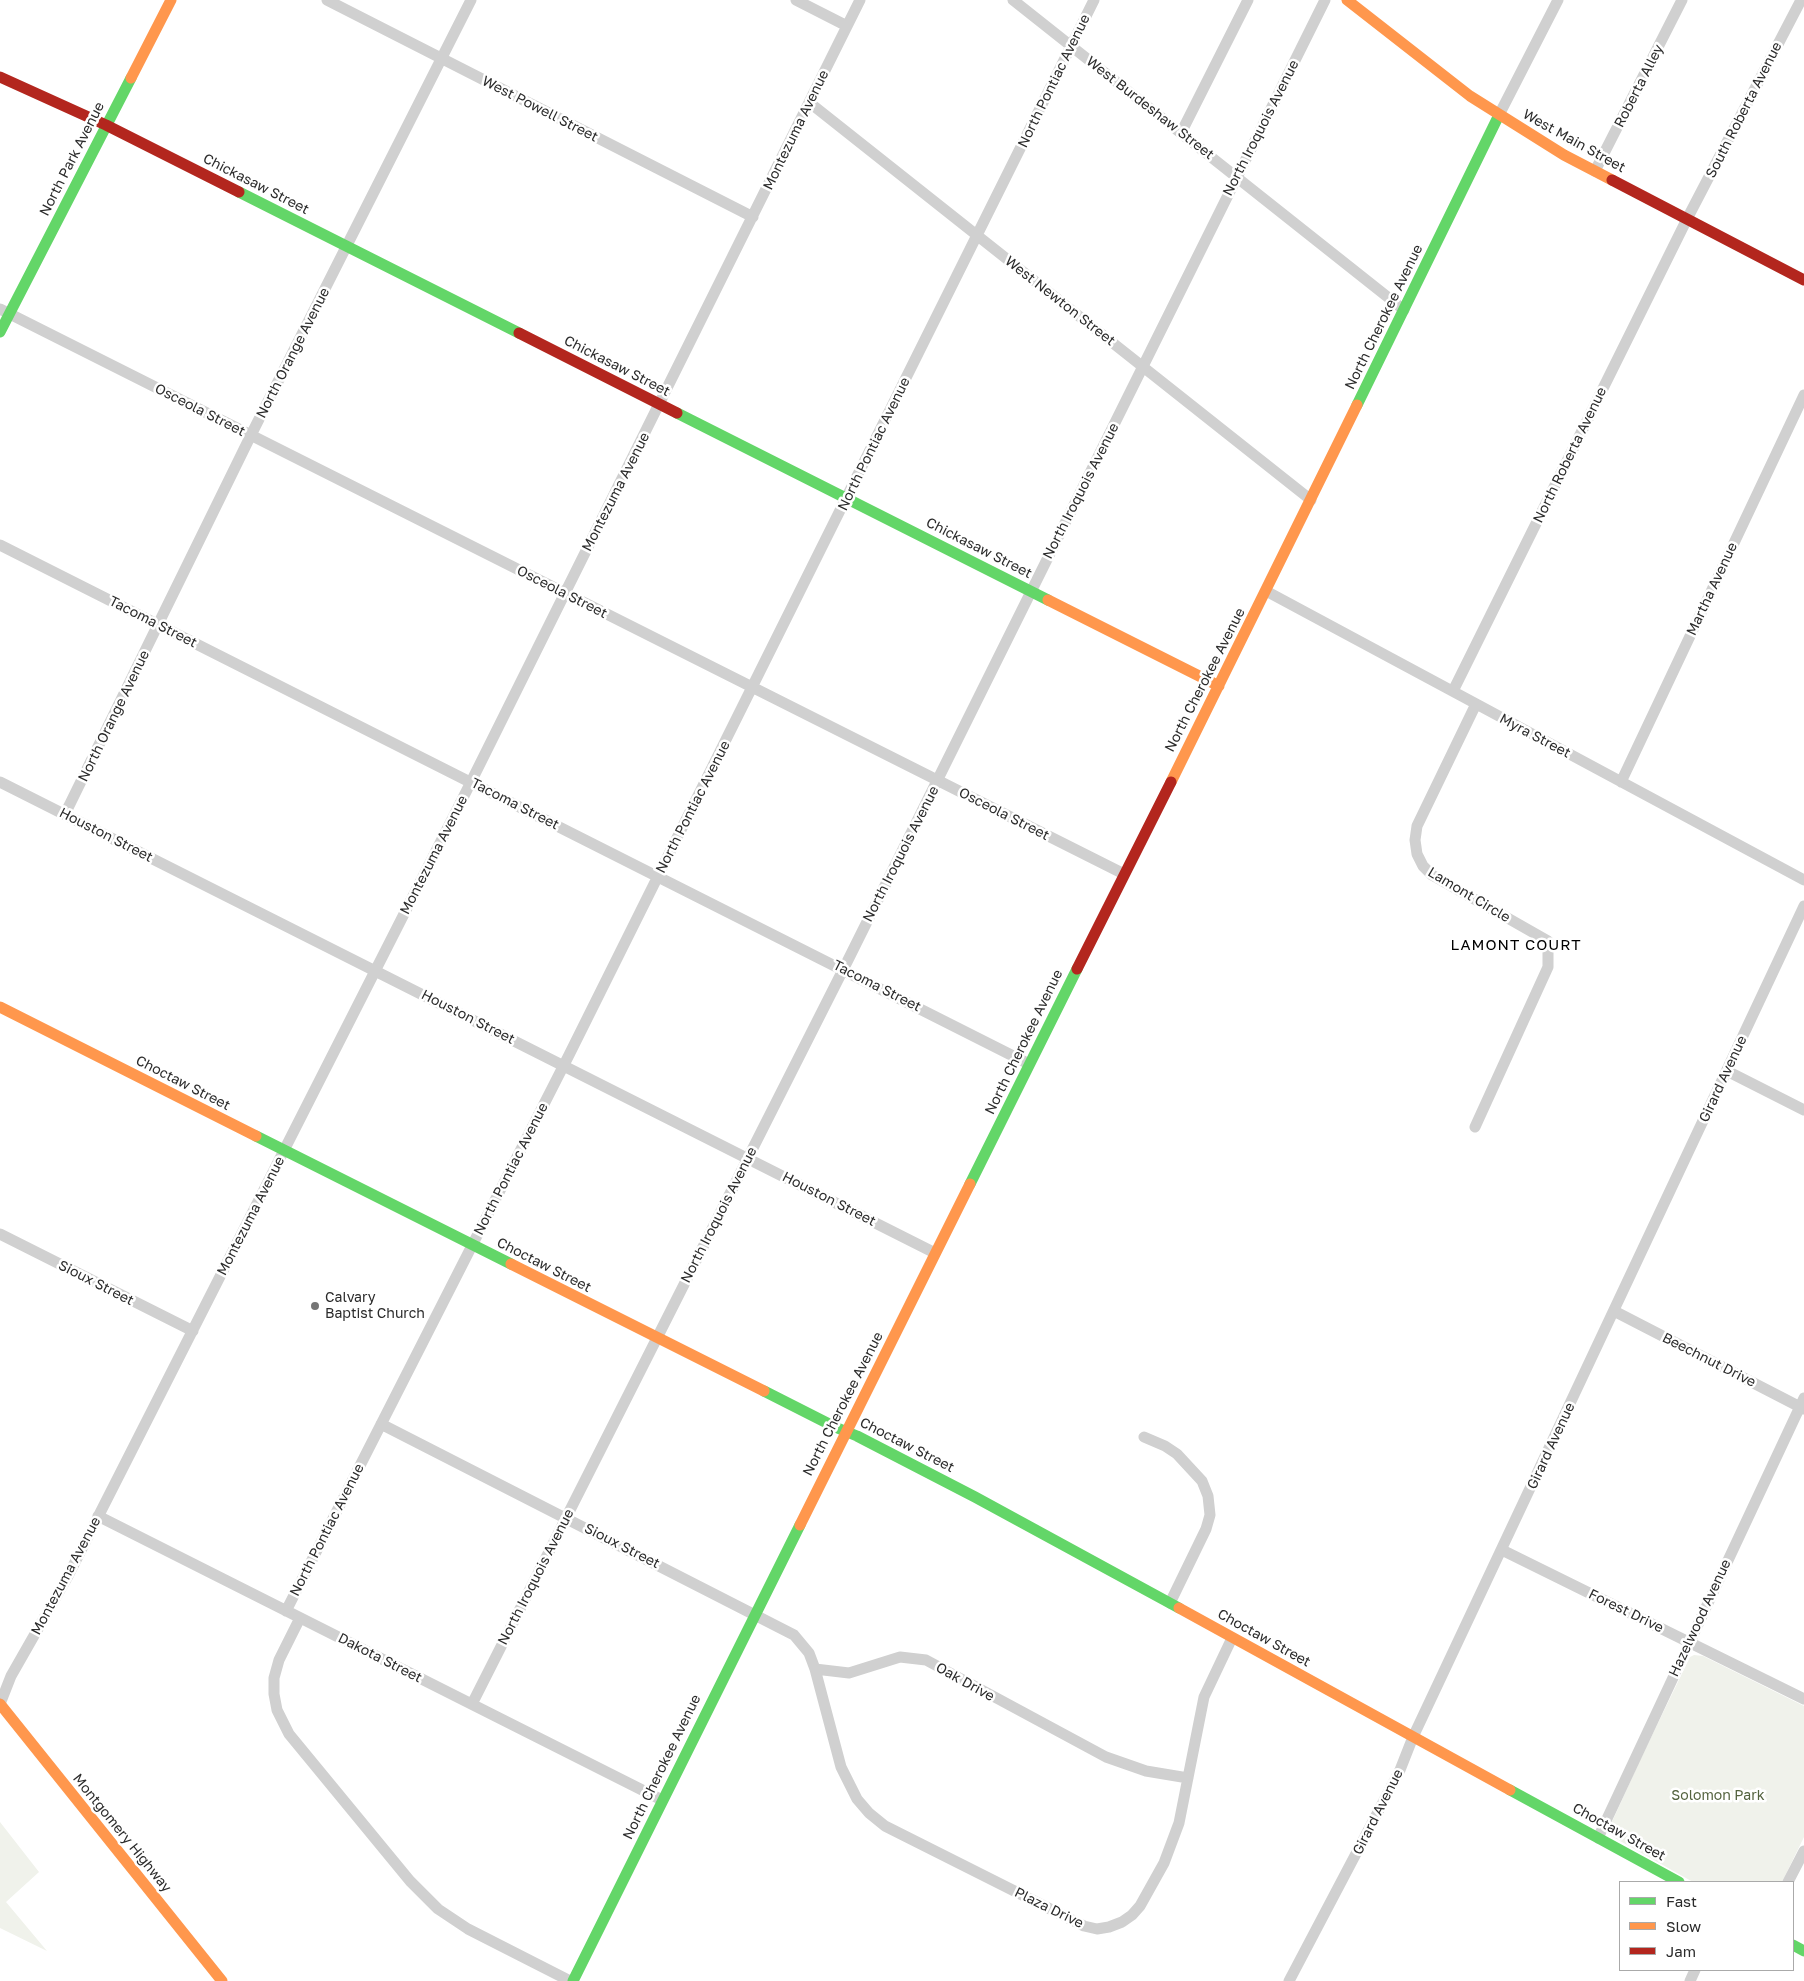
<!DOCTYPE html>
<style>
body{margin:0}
#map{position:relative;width:1804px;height:1981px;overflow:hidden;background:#fff;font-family:"Golos Text",sans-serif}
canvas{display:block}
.legend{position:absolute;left:1619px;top:1881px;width:175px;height:90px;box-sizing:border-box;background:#fff;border:1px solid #aaa;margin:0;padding:6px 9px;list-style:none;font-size:15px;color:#2b2b2b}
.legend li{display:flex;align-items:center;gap:10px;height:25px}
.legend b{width:25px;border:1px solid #aaa}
</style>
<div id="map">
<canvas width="1804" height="1981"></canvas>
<ul class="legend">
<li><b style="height:6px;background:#63d668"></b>Fast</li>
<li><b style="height:6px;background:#ff974d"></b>Slow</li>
<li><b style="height:6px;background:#b3261e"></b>Jam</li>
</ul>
</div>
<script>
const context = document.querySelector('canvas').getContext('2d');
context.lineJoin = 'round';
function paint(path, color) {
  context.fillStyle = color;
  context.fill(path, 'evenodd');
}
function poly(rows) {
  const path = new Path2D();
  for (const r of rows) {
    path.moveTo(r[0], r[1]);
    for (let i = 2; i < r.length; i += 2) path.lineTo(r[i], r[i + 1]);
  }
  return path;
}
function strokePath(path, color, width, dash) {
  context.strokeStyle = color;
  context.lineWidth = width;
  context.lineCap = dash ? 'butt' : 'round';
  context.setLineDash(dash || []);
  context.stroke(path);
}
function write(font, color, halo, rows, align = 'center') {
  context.font = font + ' "Golos Text",sans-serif';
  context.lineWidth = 5;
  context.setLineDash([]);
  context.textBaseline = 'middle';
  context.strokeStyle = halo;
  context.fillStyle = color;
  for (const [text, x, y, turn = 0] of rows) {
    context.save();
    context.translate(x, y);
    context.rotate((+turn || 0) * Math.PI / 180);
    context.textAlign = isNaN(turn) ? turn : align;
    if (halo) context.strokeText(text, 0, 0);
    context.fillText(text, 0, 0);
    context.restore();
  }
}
paint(poly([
 [1694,1655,1703,1656,1804,1706,1804,1837,1782,1882,1693,1882,1613,1837,1610,1833,1611,1824,1642,1756,1690,1657],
 [0,1822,39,1872,6,1902,47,1951,0,1928]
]), '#f0f2eb');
strokePath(poly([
 [327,0,753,217],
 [796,0,847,26],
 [1013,0,1404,310],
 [810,103,1311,500],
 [1499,115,1558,0],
 [1181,133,1248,0],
 [1595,171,1682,0],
 [0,309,1124,874],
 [0,545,1029,1064],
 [1266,591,1804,880],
 [1453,691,1687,219,1801,0],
 [0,782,935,1253],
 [1621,782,1804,395],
 [65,814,251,435,471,0],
 [1727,1071,1804,1110],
 [1475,1127,1548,967,1548,941,1432,875,1423,866,1417,854,1415,840,1417,826,1476,704],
 [0,1234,193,1331],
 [1614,1311,1804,1409],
 [381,1424,794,1635,809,1653,815,1669,841,1767,857,1799,869,1813,885,1826,1084,1926,1097,1929,1109,1927,1122,1922,1132,1915,1140,1906,1164,1863,1179,1823,1204,1697,1232,1638],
 [1144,1437,1165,1446,1177,1454,1202,1481,1208,1496,1210,1515,1206,1529,1170,1603],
 [98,1516,662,1800],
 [1502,1550,1804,1699],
 [286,1611,569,1055,1094,0],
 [300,1618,279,1660,274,1678,274,1694,277,1710,289,1734,410,1881,438,1909,468,1929,570,1981],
 [815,1669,849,1673,900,1657,926,1660,1106,1757,1146,1771,1188,1778],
 [0,1704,11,1676,68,1576,471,782,860,0],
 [472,1704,847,962,1325,0],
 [1598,1838,1804,1398],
 [1788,1882,1804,1851],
 [1289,1981,1400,1770,1413,1737,1804,906],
 [1690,1981,1695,1970]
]), '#d0d0d0', 11);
strokePath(poly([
 [239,192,519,333],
 [0,332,131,78],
 [1357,405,1499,115],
 [677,413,1048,600],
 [256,1136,511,1264],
 [970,1184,1077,969],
 [764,1391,835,1427,857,1436,975,1497,1179,1608],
 [1510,1790,1679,1882],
 [1793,1945,1804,1951],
 [573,1981,800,1525]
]), '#63d668', 11);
strokePath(poly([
 [1347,0,1470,96,1564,155,1612,180],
 [131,78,171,0],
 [1048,600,1219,686],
 [1171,782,1357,405],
 [0,1007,256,1136],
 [511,1264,764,1391],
 [800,1525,970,1184],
 [1179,1608,1510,1790],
 [0,1704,222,1981]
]), '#ff974d', 11);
strokePath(poly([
 [0,77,106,125,239,192],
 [1612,180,1804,280],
 [519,333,677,413],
 [1077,969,1171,782]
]), '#b3261e', 11);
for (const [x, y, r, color] of [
 [315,1306,5,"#757575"]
]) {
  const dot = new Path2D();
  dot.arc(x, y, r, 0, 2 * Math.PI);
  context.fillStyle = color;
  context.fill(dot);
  strokePath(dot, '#fff', 2);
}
write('14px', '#2b2b2b', '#fff', [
 ["North Pontiac Avenue",1054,81,-64],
 ["Roberta Alley",1639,86,-63],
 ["West Burdeshaw Street",1150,108,38],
 ["West Powell Street",540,109,27],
 ["South Roberta Avenue",1744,110,-63],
 ["North Iroquois Avenue",1261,128,-63],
 ["Montezuma Avenue",796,130,-64],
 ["West Main Street",1574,141,29],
 ["North Park Avenue",72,159,-63],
 ["Chickasaw Street",256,184,27],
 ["West Newton Street",1060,301,38],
 ["North Cherokee Avenue",1384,317,-64],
 ["North Orange Avenue",293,353,-63],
 ["Chickasaw Street",617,366,27],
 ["Osceola Street",200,410,27],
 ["North Pontiac Avenue",874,444,-64],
 ["North Roberta Avenue",1570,455,-64],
 ["North Iroquois Avenue",1081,491,-63],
 ["Montezuma Avenue",616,492,-63],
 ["Chickasaw Street",979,548,27],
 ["Martha Avenue",1712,589,-65],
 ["Osceola Street",562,592,27],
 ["Tacoma Street",153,622,27],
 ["North Cherokee Avenue",1205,680,-63],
 ["North Orange Avenue",114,716,-64],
 ["Myra Street",1535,736,28],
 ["Tacoma Street",515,804,27],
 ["North Pontiac Avenue",693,807,-63],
 ["Osceola Street",1004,814,27],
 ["Houston Street",106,835,27],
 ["North Iroquois Avenue",901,854,-63],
 ["Montezuma Avenue",434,855,-63],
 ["Lamont Circle",1469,895,31],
 ["Tacoma Street",877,986,27],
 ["Houston Street",468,1017,27],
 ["North Cherokee Avenue",1024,1042,-64],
 ["Girard Avenue",1723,1079,-65],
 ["Choctaw Street",183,1083,27],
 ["North Pontiac Avenue",511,1169,-63],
 ["Houston Street",829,1199,27],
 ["North Iroquois Avenue",719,1215,-63],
 ["Montezuma Avenue",251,1216,-63],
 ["Choctaw Street",544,1265,27],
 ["Sioux Street",96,1283,27],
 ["Beechnut Drive",1709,1360,27],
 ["North Cherokee Avenue",843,1404,-63],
 ["Choctaw Street",907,1445,27],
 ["Girard Avenue",1551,1446,-65],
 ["North Pontiac Avenue",327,1530,-63],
 ["Sioux Street",622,1546,27],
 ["Montezuma Avenue",66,1576,-62],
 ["North Iroquois Avenue",536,1577,-63],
 ["Forest Drive",1626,1611,26],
 ["Hazelwood Avenue",1700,1618,-65],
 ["Choctaw Street",1264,1638,29],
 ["Dakota Street",380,1658,27],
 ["Oak Drive",965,1682,29],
 ["North Cherokee Avenue",662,1767,-64],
 ["Girard Avenue",1378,1812,-63],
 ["Choctaw Street",1619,1832,29],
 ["Montgomery Highway",122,1833,51],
 ["Plaza Drive",1049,1908,26]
]);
write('14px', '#2b2b2b', '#fff', [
 ["Calvary",325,1298],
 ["Baptist Church",325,1314]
], 'left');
write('14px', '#53623e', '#fff', [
 ["Solomon Park",1718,1796]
]);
context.letterSpacing = '1px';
write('15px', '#000', '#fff', [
 ["LAMONT COURT",1516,945]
]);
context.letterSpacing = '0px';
</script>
